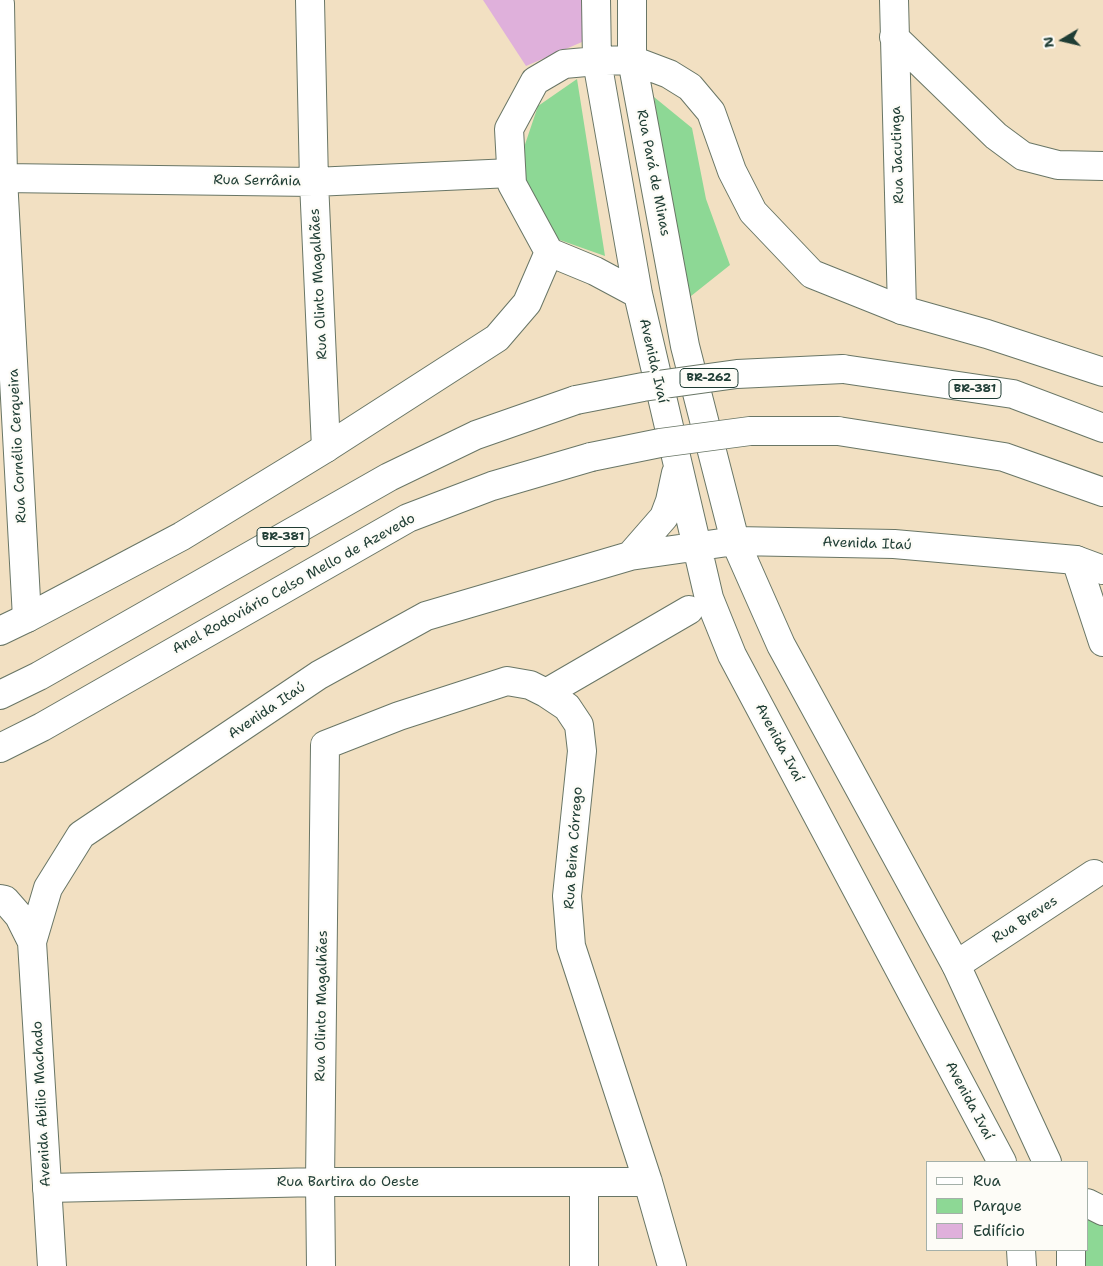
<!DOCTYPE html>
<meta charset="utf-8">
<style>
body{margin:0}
#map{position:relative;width:1103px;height:1266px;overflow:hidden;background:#f2e0c2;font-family:"Shantell Sans",sans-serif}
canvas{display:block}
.legend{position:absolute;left:926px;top:1161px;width:162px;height:90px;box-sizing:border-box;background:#fdfcf7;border:1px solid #a4b0a9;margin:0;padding:6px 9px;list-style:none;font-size:15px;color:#1f3d34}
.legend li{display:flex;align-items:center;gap:10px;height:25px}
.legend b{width:25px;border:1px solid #a4b0a9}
.north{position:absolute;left:1038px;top:15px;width:50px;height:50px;-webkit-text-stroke:4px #fdfcf7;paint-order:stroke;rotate:261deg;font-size:14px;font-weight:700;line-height:20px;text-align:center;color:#1f3d34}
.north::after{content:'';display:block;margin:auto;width:18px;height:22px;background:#1f3d34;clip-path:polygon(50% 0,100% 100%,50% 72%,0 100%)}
</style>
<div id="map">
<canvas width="1103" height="1266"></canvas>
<ul class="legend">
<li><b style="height:6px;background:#fff"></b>Rua</li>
<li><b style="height:14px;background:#8dd895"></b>Parque</li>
<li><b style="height:14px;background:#dfb0db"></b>Edifício</li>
</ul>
<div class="north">N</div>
</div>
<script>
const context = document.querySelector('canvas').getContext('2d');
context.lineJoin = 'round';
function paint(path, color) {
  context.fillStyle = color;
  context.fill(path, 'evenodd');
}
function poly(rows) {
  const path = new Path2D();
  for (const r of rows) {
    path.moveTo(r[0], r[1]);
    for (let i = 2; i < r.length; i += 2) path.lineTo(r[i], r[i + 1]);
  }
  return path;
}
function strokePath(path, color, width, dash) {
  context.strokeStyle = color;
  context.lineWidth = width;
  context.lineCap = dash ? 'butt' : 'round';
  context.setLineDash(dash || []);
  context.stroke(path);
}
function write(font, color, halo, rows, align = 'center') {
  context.font = font + ' "Shantell Sans",sans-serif';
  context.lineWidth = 4.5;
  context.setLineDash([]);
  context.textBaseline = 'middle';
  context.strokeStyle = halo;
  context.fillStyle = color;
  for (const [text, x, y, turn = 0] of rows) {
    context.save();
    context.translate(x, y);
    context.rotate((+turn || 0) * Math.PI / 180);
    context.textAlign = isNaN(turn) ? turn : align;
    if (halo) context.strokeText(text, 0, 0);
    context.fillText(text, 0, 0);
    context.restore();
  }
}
paint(poly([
 [577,79,605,256,557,239,516,171,538,106],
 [654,97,692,128,706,199,730,265,686,300],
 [1087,1214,1103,1222,1103,1266,1083,1266,1081,1250,1087,1250]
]), '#8dd895');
paint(poly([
 [483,0,588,0,589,39,526,66]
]), '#dfb0db');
const minor = poly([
 [310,0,314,182,326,448],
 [894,0,902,310],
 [0,4,3,178,27,618],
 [894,37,996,136,1023,156,1058,165,1103,166],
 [3,178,314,182,511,173],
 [1076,560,1103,642],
 [546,693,689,610],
 [956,965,1094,874],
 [584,1182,584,1266],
 [47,1188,320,1182,648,1182],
 [1087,1203,1103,1211],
 [321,1266,320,1182,325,745,399,716,507,681,530,685,546,693,567,707,579,725,582,751,567,896,571,946,648,1182,672,1266]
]);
const major = poly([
 [596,0,597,61,638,294,709,598,732,655,1002,1162],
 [632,0,632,60,685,346,735,541,781,645,956,965,1047,1162],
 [549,252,512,184,509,129,535,81,564,64,597,61,632,60,669,74,690,87,711,112,732,171,753,212,812,274,902,310,987,334,1103,372],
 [549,252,595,271,638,294],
 [630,556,664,517,670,501,676,473],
 [0,631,27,618,182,536,326,448,497,338,527,303,549,252],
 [0,899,5,900,19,916,32,942],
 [1021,1250,1022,1266],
 [1071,1250,1071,1266],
 [52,1266,32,942,48,888,81,835,319,675,426,616,630,556,735,541,894,544,1076,560,1103,570]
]);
const highway = poly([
 [843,369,1013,394,1103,428],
 [838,431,1004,457,1103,492],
 [0,695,39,676,389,477,476,435,576,400],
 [0,748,42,727,408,518,492,486,591,457]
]);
strokePath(minor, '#697666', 30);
strokePath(major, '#697666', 30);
strokePath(highway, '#697666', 30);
strokePath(minor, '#fff', 28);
strokePath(major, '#fff', 28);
strokePath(highway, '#fff', 28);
const highwayBridge = poly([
 [576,400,643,387,737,374,843,369],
 [591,457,660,443,750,431,838,431]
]);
strokePath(highwayBridge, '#697666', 30, []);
strokePath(highwayBridge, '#fff', 28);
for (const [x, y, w] of [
 [709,378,58],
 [975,389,52],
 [283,537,52]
]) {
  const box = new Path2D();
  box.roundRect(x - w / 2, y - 9.5, w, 19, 4);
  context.fillStyle = '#fdfcf7';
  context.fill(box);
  strokePath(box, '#1f3d34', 1);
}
write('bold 12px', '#1f3d34', null, [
 ["BR-262",709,378],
 ["BR-381",975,389],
 ["BR-381",283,537]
]);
write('14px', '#1f3d34', '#fdfcf7', [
 ["Rua Jacutinga",898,155,-92],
 ["Rua Pará de Minas",653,173,79],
 ["Rua Serrânia",257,181,1],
 ["Rua Olinto Magalhães",319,284,-93],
 ["Avenida Ivaí",653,361,77],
 ["Rua Cornélio Cerqueira",18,446,-93],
 ["Avenida Itaú",867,544,2],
 ["Anel Rodoviário Celso Mello de Azevedo",294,584,-29],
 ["Avenida Itaú",267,711,-34],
 ["Avenida Ivaí",779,743,62],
 ["Rua Beira Córrego",574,848,-86],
 ["Rua Breves",1025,920,-33],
 ["Rua Olinto Magalhães",322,1006,-89],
 ["Avenida Ivaí",969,1101,62],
 ["Avenida Abílio Machado",42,1104,-93],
 ["Rua Bartira do Oeste",348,1182]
]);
</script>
